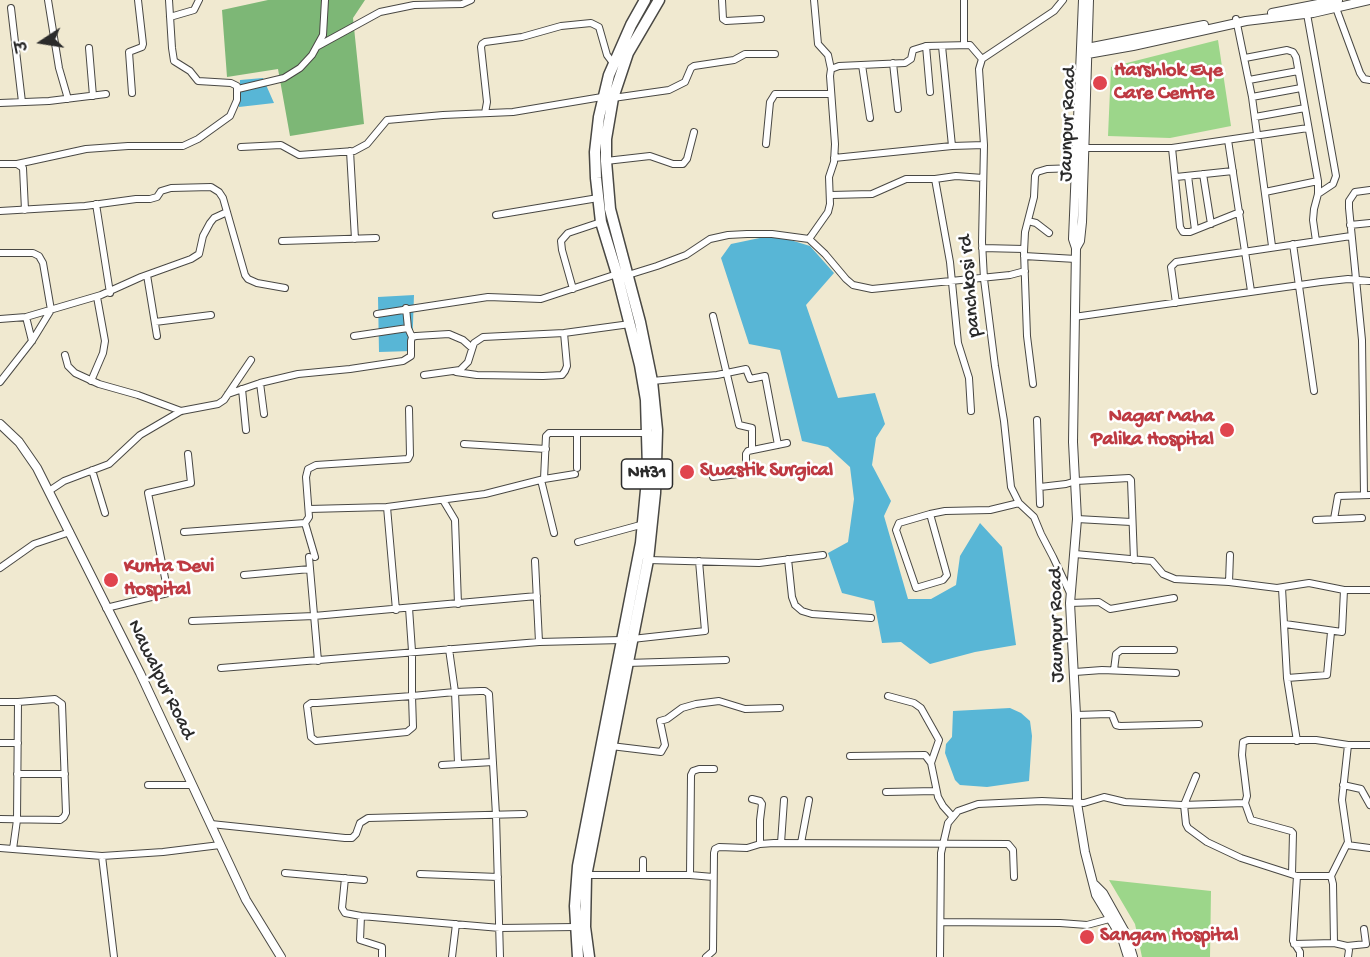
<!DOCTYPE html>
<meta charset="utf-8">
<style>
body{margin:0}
#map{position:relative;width:1370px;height:957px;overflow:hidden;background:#f0e9d0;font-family:"Gochi Hand","Playpen Sans Deva",sans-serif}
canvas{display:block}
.north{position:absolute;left:12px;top:12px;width:60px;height:60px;-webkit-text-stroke:4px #fff;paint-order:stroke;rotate:258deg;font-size:16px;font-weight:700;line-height:24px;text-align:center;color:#2b2b2b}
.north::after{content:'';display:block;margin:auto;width:21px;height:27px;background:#2b2b2b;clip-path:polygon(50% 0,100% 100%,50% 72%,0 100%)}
</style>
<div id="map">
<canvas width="1370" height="957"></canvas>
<div class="north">उ</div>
</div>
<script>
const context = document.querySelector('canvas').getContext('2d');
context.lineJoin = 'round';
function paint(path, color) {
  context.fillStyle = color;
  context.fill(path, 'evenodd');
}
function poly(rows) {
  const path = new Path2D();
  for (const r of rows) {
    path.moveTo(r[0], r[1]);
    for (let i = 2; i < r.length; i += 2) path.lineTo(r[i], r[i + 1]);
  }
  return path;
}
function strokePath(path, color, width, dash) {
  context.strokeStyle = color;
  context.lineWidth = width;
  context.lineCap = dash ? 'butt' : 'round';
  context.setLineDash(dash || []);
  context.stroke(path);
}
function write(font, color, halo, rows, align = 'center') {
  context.font = font + ' "Gochi Hand",sans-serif';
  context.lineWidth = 5;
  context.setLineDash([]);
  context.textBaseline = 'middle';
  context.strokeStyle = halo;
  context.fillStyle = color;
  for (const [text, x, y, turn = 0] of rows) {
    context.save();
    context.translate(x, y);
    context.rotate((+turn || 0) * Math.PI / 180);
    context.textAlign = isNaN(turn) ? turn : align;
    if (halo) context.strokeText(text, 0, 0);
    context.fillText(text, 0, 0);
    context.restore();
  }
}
paint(poly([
 [1218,40,1231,126,1170,138,1108,136,1111,67],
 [1109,880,1211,891,1210,957,1142,957,1135,924]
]), '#9cd68a');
paint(poly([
 [268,0,365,0,353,18,364,124,290,136,278,69,227,77,222,10]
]), '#7db776');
paint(poly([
 [263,78,274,103,239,107,240,80],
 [774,235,810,246,834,273,806,305,838,398,875,393,885,424,876,438,872,465,891,501,884,516,908,599,931,599,956,585,960,556,980,523,1002,547,1016,645,975,652,930,664,901,642,882,643,874,601,842,593,828,553,848,542,854,499,850,467,828,447,802,441,780,350,749,344,721,258,731,244],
 [414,295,412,351,379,352,378,297],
 [1010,708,1021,713,1030,721,1032,736,1029,781,987,787,960,785,955,780,945,753,946,744,952,737,953,711]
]), '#58b6d6');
const minor = poly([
 [48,0,59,68,68,99],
 [722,0,723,19,726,21,761,19],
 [814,0,818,44,828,55,831,69],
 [964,0,964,45],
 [1063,0,1054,11,982,59,979,69,984,145,982,242,984,279,995,366,1004,421,1011,487,1019,503,1034,517,1041,534,1053,557,1070,593],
 [11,8,22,102],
 [1336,8,1360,73,1364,79,1370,80],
 [1307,14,1336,176,1333,184,1318,194],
 [170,17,194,10,199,0],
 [1236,19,1252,97,1272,246],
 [318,46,380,12,414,5,462,4,471,0],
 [926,46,930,92],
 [942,46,952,146],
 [89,48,93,96],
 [1245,58,1287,50,1293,52,1296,57,1318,181,1318,194,1314,209,1313,220,1316,241],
 [893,63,898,109],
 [862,65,870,118],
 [1249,80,1298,71],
 [238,89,284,78,300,68,312,55,323,35,325,0],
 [132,93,129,52,142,47,143,44,138,0],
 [1252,97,1301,88],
 [613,98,669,90,685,82,691,68,694,66,734,60,745,54,775,54],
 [0,103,49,101,106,94],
 [485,113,487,102,481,47,482,44,485,42,522,37,561,26,591,23,599,27,607,55,613,63],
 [1255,117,1305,108],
 [1228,140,1251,291],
 [766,144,770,102,775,94,831,94],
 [241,147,281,145,299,155,354,151,367,144,387,120,443,115,513,112,602,97],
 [1082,148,1172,148,1308,128],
 [1172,148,1180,227,1183,232,1190,232,1240,212],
 [350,151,355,239],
 [834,158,952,146,984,145],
 [606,161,650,156,673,164,683,164,687,159,694,132],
 [0,164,17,164,23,168,25,210],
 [17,164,86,149,128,146,183,146,198,139,230,116,237,100,237,86,231,83,198,81,190,71,174,61,172,48,169,0],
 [1203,174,1211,224],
 [1188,176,1195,230],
 [1176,177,1233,171],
 [935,179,950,262,958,343,969,378,971,411],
 [1265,192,1318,181],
 [831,195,872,194,906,179,935,179,956,176,983,178],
 [96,204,110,293],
 [0,211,85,206,136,199,150,199,157,197,161,191,171,188,211,187,219,192,223,198,245,275,248,279,257,283,285,288],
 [496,215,598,198],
 [1028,221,1036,223,1049,233],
 [1350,225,1370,223],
 [809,239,828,212,830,204,829,177,834,162,835,144,830,76,831,69,839,66,905,63,911,59,913,50,926,46,970,45,982,59],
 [282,241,376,238],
 [1293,244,1314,391],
 [982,248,1024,249],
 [0,253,33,253,39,256,43,263,51,310,32,341,0,382],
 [1024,256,1076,259],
 [147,275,157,336],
 [628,275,657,266,686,255,710,239,728,235,747,234,772,234,809,239,825,254,846,279,853,285,872,289,1010,275,1025,271],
 [573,289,562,250,561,241,568,233,601,222],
 [1176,303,1171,267,1176,262,1351,236],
 [406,308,408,328,412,337],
 [377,314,488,297,541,299,617,274],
 [713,316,739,425,752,428,752,450],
 [26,317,32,341],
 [1074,317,1321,282,1348,279,1370,281],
 [0,319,26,317,101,295,141,277,191,259,199,254,203,236,210,223,214,218,227,212],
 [155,322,211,315],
 [354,336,408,328],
 [65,355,68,366,75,373,99,384,138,395,181,411],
 [456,372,477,375,543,376,562,375,565,371,567,366,564,333],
 [424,375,460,370,468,362,474,343,483,337,564,333,630,324],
 [91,381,103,353,105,341,97,297],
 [652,381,717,375,746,369,750,379,765,376,778,445],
 [260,383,264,414],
 [1033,384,1027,336,1024,252,1025,232,1034,197,1035,176,1037,172,1047,169,1077,168],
 [242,389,246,430],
 [228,394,260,383,298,374,350,369,403,361,411,356,411,341,412,337,416,336,449,334,463,340,472,348],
 [1037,420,1040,504],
 [577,433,577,468],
 [464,444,546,449],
 [92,470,105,513],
 [713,477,746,473,746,454,748,451,787,443],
 [544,479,546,436,549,433,648,433],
 [541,480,554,533],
 [1040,487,1066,484,1076,481,1129,478,1131,480,1134,560],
 [49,491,64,481,109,464,140,435,181,411,218,404,224,400,251,360],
 [1364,495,1362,340,1349,208,1349,201,1355,192,1370,190],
 [443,500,455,520,458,604],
 [309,509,387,507],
 [930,514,947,575,943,580,916,588,896,530,899,523,930,514,945,511,990,510,1019,503],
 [1077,519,1131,522],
 [1334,519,1338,496,1370,495],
 [1316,520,1362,518],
 [305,523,315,557],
 [184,532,305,523,309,517,306,477,308,469,316,465,408,459,410,455,409,409],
 [578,542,644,524],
 [1075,554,1152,561,1163,574,1175,579,1229,582,1277,588,1309,583,1344,590,1370,590],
 [309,557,318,661],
 [788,559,792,597,795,605,802,611,812,614,871,618],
 [648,560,759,563,823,555],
 [535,561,539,642],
 [0,568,34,544,70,532],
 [244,575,310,569],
 [1229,582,1230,555],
 [1282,588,1287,678],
 [1070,603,1099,602,1110,609,1174,598],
 [106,608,168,593,148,493,191,483,188,454],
 [409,608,412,651,412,696,413,727,407,732,316,741,311,737,307,706,311,703,317,703,412,696,455,692,480,691,485,691,489,694,496,815,500,957],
 [396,610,387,507,485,494,544,479,575,474],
 [192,621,314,616,537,596],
 [1285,624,1342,632,1344,590],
 [632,639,705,631,699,561],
 [449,649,455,692,458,763],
 [627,663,726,660],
 [221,668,539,642,622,640],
 [1114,670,1116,654,1121,650,1174,650],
 [1075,672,1102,670,1176,673],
 [888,696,914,703,921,708,939,740,931,763],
 [0,702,18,702,17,820,13,849],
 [1076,715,1109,714,1112,715,1116,725,1120,726,1199,724],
 [1297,741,1287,678,1327,675,1331,632],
 [0,743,18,743],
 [611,746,661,752,665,745,660,721,667,719,682,708,696,704,719,701,745,709,780,708],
 [850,756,925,755,931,763,938,797,943,806,952,816],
 [442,765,493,762],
 [17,774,65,774],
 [1196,776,1184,805,1186,824,1188,828,1207,842,1241,858,1297,876,1331,876,1333,884,1334,943,1347,946,1349,950,1348,957],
 [148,785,192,785],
 [1343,785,1361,789,1370,805],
 [886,792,936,791],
 [752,799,760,801,762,804,760,820,760,844],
 [1245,803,1251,820,1291,831,1293,833,1292,874],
 [0,819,60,820,64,817,66,813,62,704,55,699,18,702],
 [211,824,345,838,352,838,356,834,360,823,368,818,524,814],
 [781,843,784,800],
 [801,843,809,800],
 [1347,845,1370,848],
 [0,848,102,856,163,852,220,845],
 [102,856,114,957],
 [643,860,643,875],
 [285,873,364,880],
 [420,874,498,877],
 [585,875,690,875,713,877],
 [690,875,691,775,693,771,699,769,714,769],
 [1297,876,1293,941,1300,952,1300,957],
 [1331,876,1348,842,1342,800,1348,745],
 [345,878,342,908,345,913,361,916,500,928,575,927],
 [361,916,360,940,382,947,382,957],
 [941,922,1060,923,1087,925,1113,918],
 [1294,944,1334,943],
 [1347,946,1366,944,1364,929],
 [452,957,456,924],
 [706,957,713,951,714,853,715,849,719,847,747,848,760,844,774,843,1008,844,1013,850,1014,877],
 [940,957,941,853,948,823,958,811,978,804,1042,801,1084,803,1104,797,1125,802,1182,805,1245,803,1247,796,1242,755,1243,742,1248,740,1316,740,1348,745,1370,745]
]);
const tertiary = poly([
 [1083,0,1073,239,1076,248,1073,442,1077,519,1070,603,1076,715,1077,803,1085,852,1096,895,1122,938,1128,957],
 [1272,13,1338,0],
 [1082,49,1204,25],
 [1082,55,1133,46,1246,21,1313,13,1369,0],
 [1076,248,1080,241,1082,222,1089,0],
 [0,424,19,442,37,468,140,673,246,900,281,957],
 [1095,885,1103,893,1126,934,1133,957]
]);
const trunk = poly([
 [578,957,575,906,578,866,641,543,648,469,646,400,640,365,617,274,601,222,596,178,595,152,599,117,609,75,631,25,645,0],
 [589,957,585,927,586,876,648,560,655,493,656,464,657,430,652,381,640,322,610,209,606,161,606,139,613,98,628,53,659,0]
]);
strokePath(minor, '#494844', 8);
strokePath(tertiary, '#494844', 10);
strokePath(trunk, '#494844', 13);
strokePath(minor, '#fff', 6);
strokePath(tertiary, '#fff', 8);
strokePath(trunk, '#fff', 10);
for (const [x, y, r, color] of [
 [1100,83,8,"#e0444e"],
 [1227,430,8,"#e0444e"],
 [687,472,8,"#e0444e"],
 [111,580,8,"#e0444e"],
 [1087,937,8,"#e0444e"]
]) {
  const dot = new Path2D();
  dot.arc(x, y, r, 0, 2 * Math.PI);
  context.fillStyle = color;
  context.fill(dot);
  strokePath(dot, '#fff', 2);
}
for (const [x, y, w] of [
 [647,474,51]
]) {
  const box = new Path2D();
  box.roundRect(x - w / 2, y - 15, w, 30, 4.5);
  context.fillStyle = '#fff';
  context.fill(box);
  strokePath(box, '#2b2b2b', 1.5);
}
write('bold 18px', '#2b2b2b', null, [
 ["NH31",647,474]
]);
write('bold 20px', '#be3a42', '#fff', [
 ["Harshlok Eye",1114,72],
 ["Care Centre",1114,95],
 ["Nagar Maha",1214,418,"right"],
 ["Palika Hospital",1214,441,"right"],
 ["Swastik Surgical",700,472],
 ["Kunta Devi",124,568],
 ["Hospital",124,591],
 ["Sangam Hospital",1100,937]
], 'left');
write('20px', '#2b2b2b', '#fff', [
 ["Jaunpur Road",1069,124,-88],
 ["panchkosi rd",971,286,-95],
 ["Jaunpur Road",1058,625,-91],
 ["Nawalpur Road",160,680,64]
]);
</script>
